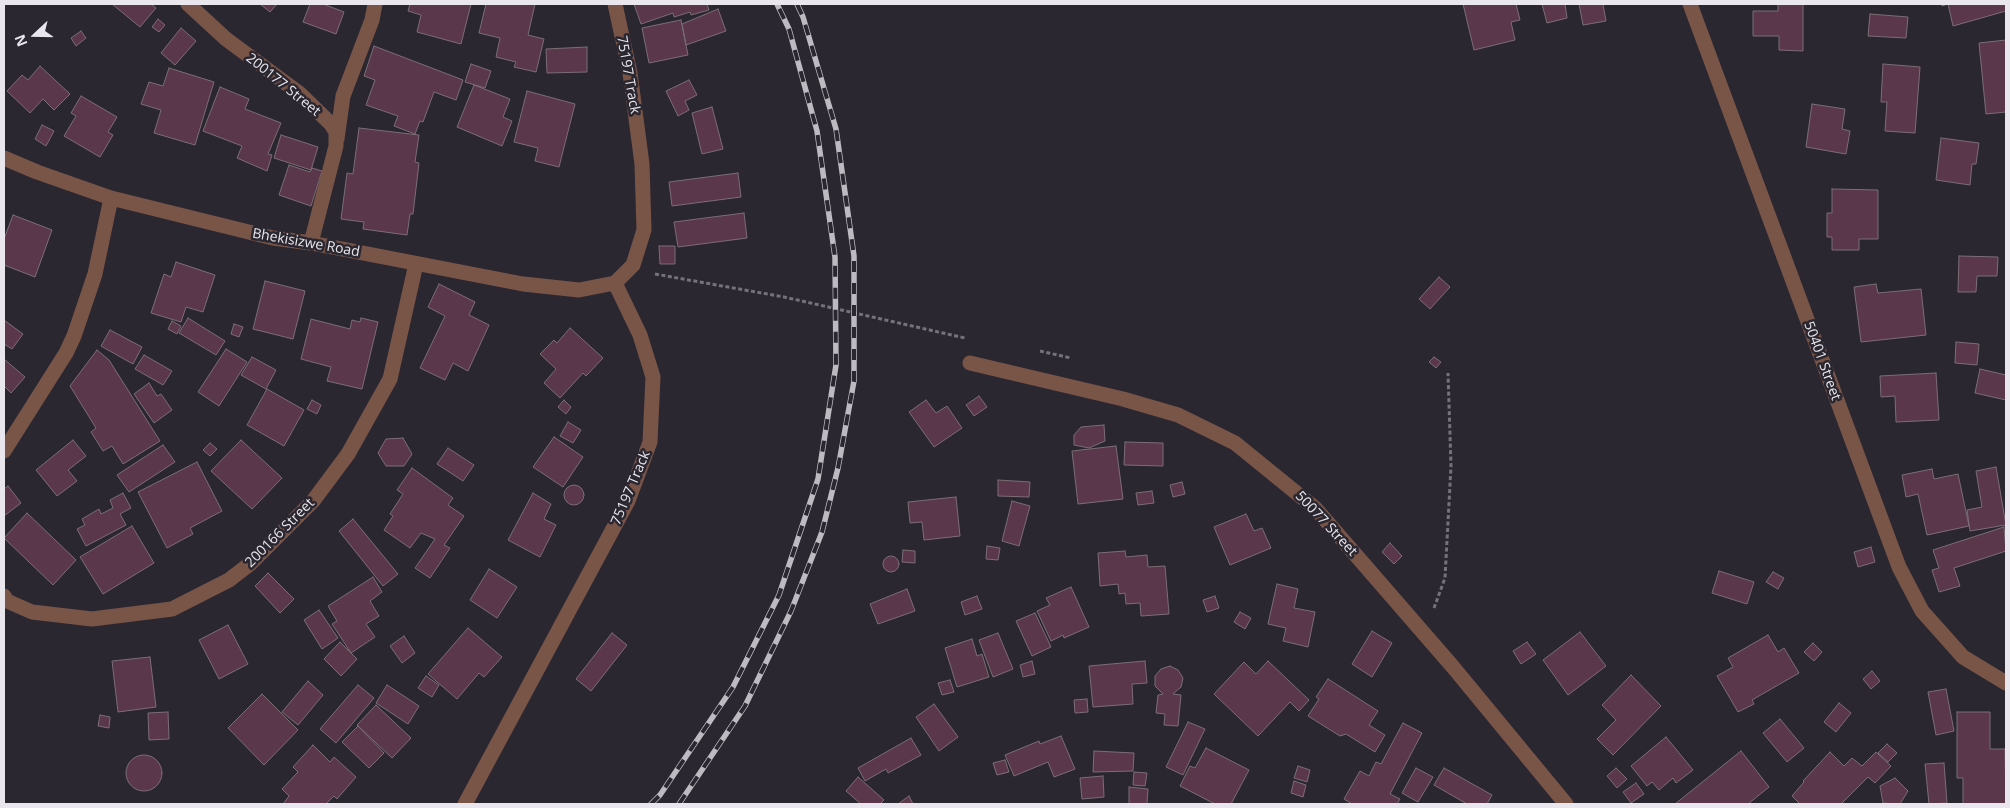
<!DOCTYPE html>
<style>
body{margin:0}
#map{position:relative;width:2010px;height:808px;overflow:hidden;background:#2b2731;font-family:"Open Sans",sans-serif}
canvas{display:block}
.frame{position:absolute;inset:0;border:5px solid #e9e6ed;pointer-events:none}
.north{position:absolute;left:10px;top:10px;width:50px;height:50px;-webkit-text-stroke:4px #2b2731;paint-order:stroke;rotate:249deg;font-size:14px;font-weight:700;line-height:20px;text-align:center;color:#e9e6ed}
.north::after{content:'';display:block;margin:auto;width:18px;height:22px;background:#e9e6ed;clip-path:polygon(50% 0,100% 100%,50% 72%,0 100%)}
</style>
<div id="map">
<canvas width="2010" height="808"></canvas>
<div class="frame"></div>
<div class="north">N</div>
</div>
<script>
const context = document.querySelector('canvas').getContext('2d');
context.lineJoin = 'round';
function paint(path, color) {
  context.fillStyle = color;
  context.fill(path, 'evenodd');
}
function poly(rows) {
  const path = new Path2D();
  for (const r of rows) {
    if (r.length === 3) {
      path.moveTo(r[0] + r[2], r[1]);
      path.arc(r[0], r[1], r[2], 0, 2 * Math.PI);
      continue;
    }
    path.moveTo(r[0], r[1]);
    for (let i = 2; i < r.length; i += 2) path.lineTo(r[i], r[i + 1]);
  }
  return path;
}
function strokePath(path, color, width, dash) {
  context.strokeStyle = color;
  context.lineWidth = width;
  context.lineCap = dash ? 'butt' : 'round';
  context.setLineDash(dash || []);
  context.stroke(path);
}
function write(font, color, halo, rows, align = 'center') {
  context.font = font + ' "Open Sans",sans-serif';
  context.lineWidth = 5;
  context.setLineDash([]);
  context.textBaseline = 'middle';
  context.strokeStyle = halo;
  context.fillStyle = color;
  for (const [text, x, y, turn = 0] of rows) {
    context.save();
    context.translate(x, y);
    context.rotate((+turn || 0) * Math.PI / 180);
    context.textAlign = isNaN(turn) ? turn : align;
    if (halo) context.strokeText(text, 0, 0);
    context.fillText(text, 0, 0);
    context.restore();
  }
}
const building = poly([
 [112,4,151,4,156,8,140,27,112,4],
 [260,4,277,4,270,12,260,4],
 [310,4,323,4,344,12,336,34,303,22,310,4],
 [410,4,471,4,461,44,417,32,421,15,408,11,410,4],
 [486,4,535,4,528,35,544,39,536,72,514,67,516,62,496,57,500,38,479,33,486,4],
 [634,4,707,4,709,10,691,15,690,12,674,17,673,13,641,24,634,4],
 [1463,4,1516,4,1520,20,1511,22,1515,40,1474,50,1463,4],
 [1542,4,1565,4,1567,18,1547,23,1542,4],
 [1579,4,1603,4,1606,21,1583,25,1579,4],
 [1778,4,1803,4,1803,51,1779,50,1779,36,1753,36,1753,11,1778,11,1778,4],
 [1941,4,2006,4,2006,11,1953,26,1948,4,1942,6,1941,4],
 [718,9,726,31,686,45,682,24,718,9],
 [1870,14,1908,17,1906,38,1868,36,1870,14],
 [158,19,165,25,159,32,152,27,158,19],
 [681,20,688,55,649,63,642,28,681,20],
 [181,28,196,41,175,65,161,53,181,28],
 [81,31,86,38,76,46,71,38,81,31],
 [2006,40,2006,112,1986,114,1979,43,2006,40],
 [374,46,463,80,456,100,434,92,423,122,420,121,415,134,394,126,398,116,366,105,375,80,364,76,374,46],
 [587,47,587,72,547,73,546,49,587,47],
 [471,64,491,71,485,88,465,82,471,64],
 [1883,64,1920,67,1915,133,1885,131,1887,102,1881,102,1883,64],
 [40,66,70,94,54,110,43,99,30,113,7,91,22,75,28,80,40,66],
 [169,68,214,82,195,145,154,133,161,110,141,104,149,82,163,86,169,68],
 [689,80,697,95,685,101,689,110,678,116,666,91,689,80],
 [474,85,510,99,503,117,512,121,502,146,457,127,474,85],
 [220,87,249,99,245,109,281,123,268,154,272,155,267,171,237,158,242,146,203,131,220,87],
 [527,91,575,104,559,167,535,161,538,148,514,142,527,91],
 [81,96,117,117,108,132,113,135,100,157,64,136,76,116,71,113,81,96],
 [1812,104,1845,109,1842,129,1850,131,1846,154,1806,147,1812,104],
 [712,107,723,149,702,154,692,113,712,107],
 [42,125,54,131,46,146,35,139,42,125],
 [359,128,419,135,415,162,419,163,413,214,410,214,407,235,363,229,364,222,341,219,347,173,353,174,359,128],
 [281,135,318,147,311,170,274,158,281,135],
 [1941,138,1979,143,1976,164,1972,164,1970,185,1936,180,1941,138],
 [289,165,310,172,312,168,322,171,311,206,279,195,289,165],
 [738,173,741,197,672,206,669,182,738,173],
 [1832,189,1878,190,1878,239,1859,239,1859,250,1832,250,1832,237,1827,237,1827,213,1832,213,1832,189],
 [744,213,747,238,678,247,674,222,744,213],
 [13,215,52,230,35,277,4,265,4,239,13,215],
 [659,246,675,246,675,264,660,264,659,246],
 [1959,256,1998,257,1997,276,1977,276,1976,292,1958,292,1959,256],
 [176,262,215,275,203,312,186,307,181,322,151,313,164,274,171,277,176,262],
 [1439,277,1450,287,1430,309,1419,299,1439,277],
 [265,281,305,291,293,339,253,329,265,281],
 [439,284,475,302,469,315,489,325,468,371,453,363,445,380,420,368,445,316,428,307,439,284],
 [1876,284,1878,293,1921,289,1926,335,1861,342,1854,287,1876,284],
 [188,318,225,341,216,355,179,333,188,318],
 [361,318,378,322,362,389,327,381,331,367,301,359,311,319,350,329,352,320,360,322,361,318],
 [4,320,23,334,12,349,4,344,4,320],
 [172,321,181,326,177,334,168,329,172,321],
 [234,324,243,327,239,337,231,334,234,324],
 [570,328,603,358,586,376,583,373,560,398,544,383,556,369,540,354,554,340,557,343,570,328],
 [110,330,142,347,133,364,101,346,110,330],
 [1956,342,1979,344,1977,365,1955,363,1956,342],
 [226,349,247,362,219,406,198,392,226,349],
 [97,350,109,360,160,441,123,464,112,446,103,451,91,432,96,428,70,386,97,350],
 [144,355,172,371,163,385,135,369,144,355],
 [252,357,276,370,266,389,241,375,252,357],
 [1434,357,1441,362,1436,368,1429,362,1434,357],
 [4,359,25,377,11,393,4,386,4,359],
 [1980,369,2006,375,2006,400,1975,393,1980,369],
 [1936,373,1939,420,1896,422,1895,396,1881,397,1880,376,1936,373],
 [149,383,157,396,161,394,172,410,154,423,134,394,149,383],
 [267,389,304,410,284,446,247,425,267,389],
 [979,396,987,407,974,416,966,405,979,396],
 [312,400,321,405,317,414,307,409,312,400],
 [564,400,571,407,566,414,558,407,564,400],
 [926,400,936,413,947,406,962,428,934,447,909,412,926,400],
 [568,422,581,430,573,443,560,436,568,422],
 [1104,425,1105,441,1089,448,1074,445,1074,435,1081,427,1104,425],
 [554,437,583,457,563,487,533,467,554,437],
 [403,438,412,454,404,466,386,466,378,453,386,439,403,438],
 [73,440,86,456,68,470,77,481,57,496,36,470,73,440],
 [241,440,282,478,252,509,211,471,241,440],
 [1125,442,1163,443,1163,466,1124,465,1125,442],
 [210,443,217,449,210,456,203,450,210,443],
 [163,445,175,462,129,492,117,475,163,445],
 [1116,446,1123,499,1078,504,1072,451,1116,446],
 [448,448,474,465,463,481,437,464,448,448],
 [197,462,222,511,190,528,193,534,167,548,138,492,197,462],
 [1996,467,2006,525,1970,531,1967,510,1982,507,1976,471,1996,467],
 [412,468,453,498,448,505,464,516,444,545,450,548,430,578,415,568,435,539,421,533,410,548,384,530,393,516,390,514,403,494,397,490,412,468],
 [1932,469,1934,479,1958,474,1969,526,1927,535,1918,494,1906,497,1902,475,1932,469],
 [998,480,1030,482,1029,497,998,496,998,480],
 [1182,482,1185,494,1173,497,1170,485,1182,482],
 [574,495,10],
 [8,486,21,503,4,516,4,489,8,486],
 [1152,491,1154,503,1138,505,1136,493,1152,491],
 [123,493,131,508,120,514,126,525,86,546,77,529,85,525,82,519,99,509,101,514,113,508,110,500,123,493],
 [533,493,551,504,544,519,556,525,540,557,508,540,533,493],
 [956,497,960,536,924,540,922,522,910,523,908,502,956,497],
 [1012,501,1030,506,1019,546,1002,541,1012,501],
 [27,513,76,560,53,585,4,538,27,513],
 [1246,514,1254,531,1262,528,1271,548,1230,565,1214,527,1246,514],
 [353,519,398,574,383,586,339,531,353,519],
 [132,526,154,563,103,594,80,557,132,526],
 [2004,527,2006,551,1954,568,1960,586,1939,592,1932,570,1939,568,1933,550,2004,527],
 [1390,543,1402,556,1394,564,1382,552,1390,543],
 [987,546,1000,548,998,560,986,559,987,546],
 [1871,547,1875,562,1858,567,1854,552,1871,547],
 [903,550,915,551,915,563,902,562,903,550],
 [1125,551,1126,557,1147,555,1148,567,1165,566,1169,614,1141,616,1140,603,1126,604,1125,593,1119,594,1118,584,1100,586,1098,553,1125,551],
 [891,564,8],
 [489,569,517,587,497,618,470,600,489,569],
 [1719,571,1754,582,1747,604,1712,593,1719,571],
 [1773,572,1784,578,1778,589,1766,582,1773,572],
 [268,573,294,599,280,613,255,586,268,573],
 [373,577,382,592,370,601,379,616,366,624,375,637,351,653,332,624,337,621,328,606,373,577],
 [1277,584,1298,589,1294,608,1315,612,1308,647,1283,641,1286,628,1268,624,1277,584],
 [1071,587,1089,627,1064,638,1063,635,1051,641,1037,611,1050,605,1046,598,1071,587],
 [907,589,915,611,878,624,870,604,907,589],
 [977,596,982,609,965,615,961,602,977,596],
 [1215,596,1219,608,1207,612,1203,600,1215,596],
 [319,610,338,638,322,649,304,620,319,610],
 [1240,612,1251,618,1245,629,1234,622,1240,612],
 [1035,613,1051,647,1032,656,1016,621,1035,613],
 [228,625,248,664,219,679,199,640,228,625],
 [468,628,502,657,484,677,479,673,457,699,428,674,468,628],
 [1372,631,1392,643,1372,677,1352,664,1372,631],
 [1580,632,1606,666,1568,695,1543,660,1580,632],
 [612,633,627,645,591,691,576,679,612,633],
 [998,633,1013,669,993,677,979,640,998,633],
 [1768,635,1778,652,1784,648,1799,673,1752,700,1754,704,1738,712,1717,676,1733,667,1728,658,1768,635],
 [404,636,415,653,402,663,390,646,404,636],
 [972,639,977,656,982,654,989,677,957,687,945,648,972,639],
 [340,642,357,659,341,676,324,659,340,642],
 [1527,642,1536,654,1521,664,1513,651,1527,642],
 [1813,643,1822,652,1814,661,1804,652,1813,643],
 [150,657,156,707,118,712,112,661,150,657],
 [1032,661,1035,674,1023,677,1020,665,1032,661],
 [1145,661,1147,683,1132,684,1133,704,1093,707,1089,666,1145,661],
 [1268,661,1309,700,1299,711,1290,702,1258,736,1214,694,1244,662,1256,674,1268,661],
 [1170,666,1178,670,1183,678,1181,687,1173,694,1181,695,1178,726,1164,725,1165,714,1156,713,1158,695,1163,694,1155,686,1155,676,1161,669,1170,666],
 [1872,671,1880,681,1871,689,1863,679,1872,671],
 [1631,675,1661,706,1613,755,1597,739,1616,720,1602,705,1631,675],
 [426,676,439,685,432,697,418,688,426,676],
 [1328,679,1378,711,1369,725,1385,735,1375,752,1346,734,1340,736,1308,716,1319,699,1316,697,1328,679],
 [950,680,954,692,942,695,938,683,950,680],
 [308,681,323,695,298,725,282,712,308,681],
 [358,685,374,698,336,743,320,729,358,685],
 [387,685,419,706,408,724,376,703,387,685],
 [1946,689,1954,731,1936,735,1928,692,1946,689],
 [262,694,298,730,264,765,228,728,262,694],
 [1087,699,1088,712,1075,713,1074,700,1087,699],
 [1839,703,1851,713,1836,732,1824,722,1839,703],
 [934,704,958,737,939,751,916,717,934,704],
 [376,705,411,738,392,758,357,725,376,705],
 [168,712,169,739,149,740,148,713,168,712],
 [1957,712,1990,712,1990,749,2005,749,2006,804,1963,804,1963,778,1957,778,1957,712],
 [100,715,110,717,109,728,98,726,100,715],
 [1780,719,1804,748,1787,762,1763,733,1780,719],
 [1188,722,1205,729,1183,775,1166,767,1188,722],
 [1403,723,1422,733,1390,794,1400,799,1397,804,1352,804,1344,799,1360,771,1369,776,1376,762,1381,764,1403,723],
 [358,726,384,753,369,768,342,742,358,726],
 [1061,736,1075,769,1054,777,1048,762,1014,776,1005,755,1039,741,1040,744,1061,736],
 [1666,737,1693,770,1676,783,1673,778,1659,790,1652,782,1647,786,1631,766,1666,737],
 [911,738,921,755,888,773,886,769,865,781,858,768,911,738],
 [1887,744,1897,753,1888,762,1878,753,1887,744],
 [313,745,330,762,334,757,356,777,337,799,334,796,326,804,283,804,289,796,282,789,298,772,293,767,313,745],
 [1206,748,1249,770,1231,804,1215,804,1180,786,1190,766,1195,768,1206,748],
 [1094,751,1134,753,1133,771,1093,772,1094,751],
 [1741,751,1769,787,1748,804,1675,804,1741,751],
 [1830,752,1844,766,1852,758,1862,766,1876,752,1891,766,1875,783,1868,777,1841,804,1800,804,1792,796,1804,782,1803,781,1830,752],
 [144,773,18],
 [1005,760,1009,772,997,775,993,763,1005,760],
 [1944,763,1947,803,1929,804,1925,764,1944,763],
 [1298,766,1310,770,1307,782,1294,778,1298,766],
 [1416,768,1433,777,1418,802,1402,793,1416,768],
 [1444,768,1492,795,1487,804,1467,804,1434,785,1444,768],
 [1616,768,1627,779,1617,788,1607,776,1616,768],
 [1134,772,1147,773,1145,786,1133,785,1134,772],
 [1103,776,1104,797,1082,799,1080,778,1103,776],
 [858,777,884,800,880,804,861,804,846,791,858,777],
 [1895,778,1908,791,1900,804,1883,803,1880,786,1895,778],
 [1294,781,1306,785,1303,797,1291,793,1294,781],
 [1636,783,1644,794,1631,803,1623,792,1636,783],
 [1129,787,1148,789,1147,804,1129,804,1129,787],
 [909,796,913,804,898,804,909,796]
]);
paint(building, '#5a374b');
strokePath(building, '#7b6e75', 1);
strokePath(poly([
 [655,274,784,297,965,338],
 [1040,351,1071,358],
 [1434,608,1445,578,1451,466,1448,373]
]), '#75727a', 3, [4, 2.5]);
strokePath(poly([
 [188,4,226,39,299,93,331,124,336,132,336,146,311,243],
 [615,4,630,73,642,164,644,230,633,265,615,283],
 [1690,4,1899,567,1922,611,1963,657,2006,683],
 [337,139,343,96,372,20,375,4],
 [4,158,37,172,111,198,273,238,311,243,523,284,579,290,615,283],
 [970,363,1123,399,1178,415,1235,443,1315,508,1453,667,1566,804],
 [4,451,66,353,74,336,95,274,111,198],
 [4,596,7,601,32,612,92,619,172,609,229,580,251,563,313,501,348,454,390,379,416,264],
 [465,804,628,501,650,442,653,377,640,335,615,283]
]), '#795548', 15);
const rail = poly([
 [651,804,660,795,733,687,779,595,818,479,836,365,835,257,817,131,789,29,777,4],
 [679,804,745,706,791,611,822,532,838,468,854,381,854,256,836,129,803,17,797,4]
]);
strokePath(rail, '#bebac2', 5.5);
strokePath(rail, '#2b2731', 4, [11]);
write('14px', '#e9e6ed', '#2b2731', [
 ["75197 Track",628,75,80],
 ["200177 Street",283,85,39],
 ["Bhekisizwe Road",306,243,10],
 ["50401 Street",1822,361,70],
 ["75197 Track",631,488,-67],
 ["50077 Street",1326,524,47],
 ["200166 Street",280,533,-45]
]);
</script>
